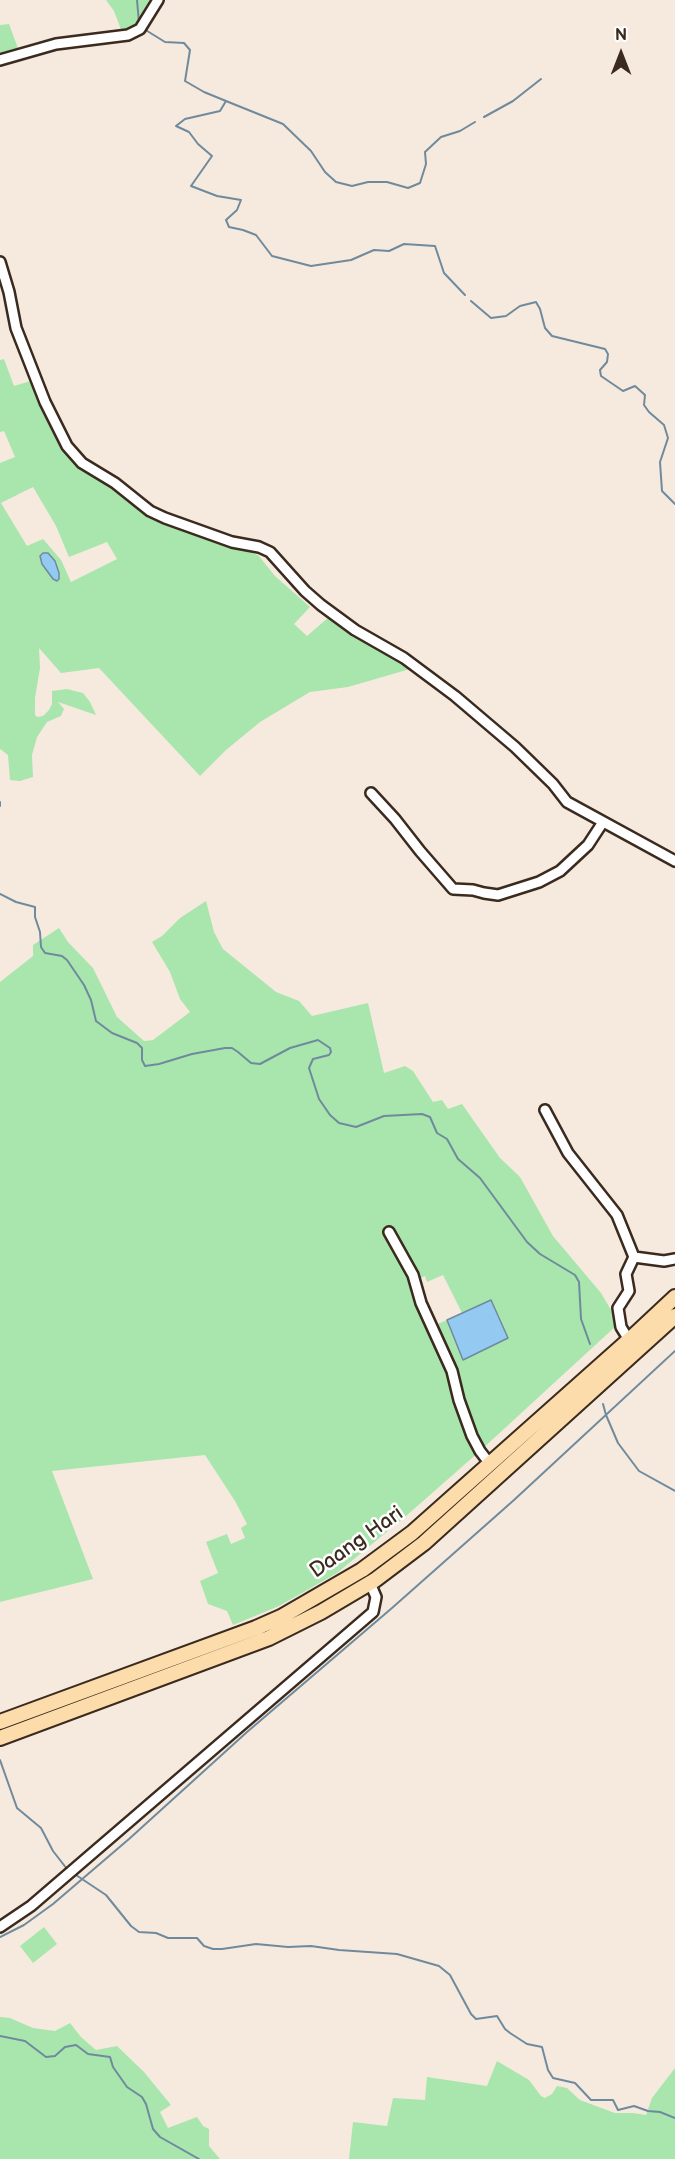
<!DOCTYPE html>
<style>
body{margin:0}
#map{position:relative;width:675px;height:2159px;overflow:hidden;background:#f6eade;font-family:"Balsamiq Sans",sans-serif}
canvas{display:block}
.north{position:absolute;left:591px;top:24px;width:60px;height:60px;-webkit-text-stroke:4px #fff;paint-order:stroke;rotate:0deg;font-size:16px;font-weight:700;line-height:24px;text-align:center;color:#3b2a1e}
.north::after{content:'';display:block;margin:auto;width:21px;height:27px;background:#3b2a1e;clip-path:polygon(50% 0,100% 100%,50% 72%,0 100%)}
</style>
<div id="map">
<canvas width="675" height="2159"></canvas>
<div class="north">N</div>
</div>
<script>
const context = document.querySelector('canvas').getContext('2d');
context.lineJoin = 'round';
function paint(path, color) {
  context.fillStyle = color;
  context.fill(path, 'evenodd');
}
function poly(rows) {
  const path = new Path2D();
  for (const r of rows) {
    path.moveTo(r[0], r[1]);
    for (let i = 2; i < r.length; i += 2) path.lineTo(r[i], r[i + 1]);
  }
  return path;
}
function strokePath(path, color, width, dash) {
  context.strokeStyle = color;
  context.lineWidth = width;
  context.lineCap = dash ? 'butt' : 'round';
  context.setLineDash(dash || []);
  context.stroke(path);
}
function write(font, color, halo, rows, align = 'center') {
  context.font = font + ' "Balsamiq Sans",sans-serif';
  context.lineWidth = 5;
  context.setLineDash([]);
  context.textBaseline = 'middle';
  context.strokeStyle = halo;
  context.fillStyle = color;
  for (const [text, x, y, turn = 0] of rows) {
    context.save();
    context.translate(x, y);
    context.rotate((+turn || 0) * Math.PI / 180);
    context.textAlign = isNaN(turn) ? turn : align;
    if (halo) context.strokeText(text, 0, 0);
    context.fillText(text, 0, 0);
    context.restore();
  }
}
paint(poly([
 [106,0,152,0,137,24,122,32,114,11],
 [9,24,19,51,0,58,0,25],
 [4,359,14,386,34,380,64,445,92,474,155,519,258,555,275,576,310,607,294,624,307,636,329,617,410,669,348,687,310,692,260,722,226,750,200,776,99,668,61,673,39,648,40,668,35,698,35,715,37,717,43,716,49,710,52,704,52,691,67,689,83,693,90,702,96,715,58,702,64,709,61,716,47,722,37,737,32,755,33,777,20,781,10,780,8,755,0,749,0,463,15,457,4,431,0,432,0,360],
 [33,487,56,526,69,557,107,542,117,559,71,582,61,560,43,539,27,546,1,503],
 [206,901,214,932,223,949,276,992,299,1001,312,1016,368,1003,384,1073,405,1066,413,1071,433,1102,442,1100,448,1109,462,1104,500,1158,520,1177,553,1236,601,1293,611,1310,616,1326,480,1451,406,1516,337,1573,279,1606,233,1625,227,1611,208,1604,200,1581,218,1573,206,1542,227,1534,231,1544,245,1538,241,1528,247,1524,235,1501,205,1455,52,1471,93,1579,0,1602,0,982,33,956,33,945,59,928,68,942,93,968,117,1017,144,1041,153,1040,190,1012,180,999,170,972,152,942,162,936,180,918],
 [443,1275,462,1313,491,1300,508,1338,463,1360,447,1320,433,1326,416,1280,425,1276,427,1282],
 [44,1927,57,1944,33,1963,20,1946],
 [0,2017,10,2018,33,2028,55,2031,70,2023,81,2037,96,2050,117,2046,144,2072,171,2105,160,2112,168,2128,197,2117,203,2126,209,2129,209,2146,220,2159,0,2159],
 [497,2061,529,2080,541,2096,545,2098,552,2094,557,2086,567,2088,580,2100,596,2106,615,2113,633,2113,646,2115,652,2098,675,2068,675,2159,349,2159,353,2122,387,2126,393,2098,425,2100,427,2077,487,2086]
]), '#a8e6ad');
const water = poly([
 [43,553,48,553,55,561,59,573,59,579,57,581,53,579,42,564,40,556,43,553],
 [491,1300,508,1338,463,1360,447,1320,491,1300]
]);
paint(water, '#94caf2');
strokePath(water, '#708a9d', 1.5);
strokePath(poly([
 [137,0,139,23],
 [144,29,165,42,184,43,190,50,185,81,204,92,226,101,220,111,185,119,176,126,189,132,198,144,212,156,191,186,217,196,241,200,237,210,226,220,229,227,243,230,256,235,272,256,311,266,351,260,374,250,389,251,404,244,435,246,444,273,465,295],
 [226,101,283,124,311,151,325,172,336,182,352,186,368,182,387,182,408,188,420,183,426,164,425,152,441,137,460,131,475,122],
 [484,117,513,101,541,79],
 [471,301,491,318,506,316,520,306,536,302,540,309,545,328,552,336,605,349,608,354,607,362,600,370,601,376,623,391,635,386,645,395,644,405,649,412,664,425,668,438,660,462,662,491,675,504],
 [0,802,0,806],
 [0,894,16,902,35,907,35,917,40,932,41,947,45,953,62,956,67,960,84,985,91,1000,96,1021,112,1033,137,1043,142,1048,142,1060,145,1066,159,1064,192,1054,225,1048,232,1048,238,1052,251,1063,260,1064,290,1048,318,1040,330,1048,331,1052,329,1055,313,1059,309,1068,319,1099,330,1115,339,1123,356,1127,384,1116,422,1114,430,1117,437,1133,447,1139,458,1159,480,1178,527,1242,540,1254,575,1275,579,1282,581,1319,590,1344],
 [603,1404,606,1415,618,1443,639,1471,675,1491],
 [0,1760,17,1808,41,1828,53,1851,67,1869],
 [76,1875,106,1895,131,1926,139,1932,156,1933,168,1938,197,1938,204,1946,213,1949,222,1949,256,1944,288,1947,311,1946,339,1950,397,1954,439,1966,450,1975,471,2014,476,2019,497,2016,505,2029,510,2033,527,2044,542,2047,548,2070,553,2078,575,2083,591,2100,613,2100,618,2110,634,2106,648,2111,660,2112,675,2118],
 [0,1937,24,1925,53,1904,129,1839,247,1732,392,1608,514,1500,675,1351],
 [0,2036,25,2041,46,2057,55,2056,65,2047,76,2045,88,2054,110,2057,113,2067,127,2087,142,2097,146,2104,153,2129,160,2137,199,2159]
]), '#708a9d', 2);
const minor = poly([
 [0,60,56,44,128,35,140,29,158,0],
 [0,262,9,292,16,328,45,402,67,446,82,463,115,483,150,511,165,518,232,542,259,547,270,552,305,591,321,605,355,630,404,658,455,696,515,747,553,784,567,802,675,861],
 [371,793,395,819,420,851,453,889,473,890,484,893,498,895,539,882,560,871,588,845,603,822],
 [545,1110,568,1153,617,1215,634,1257,664,1261,675,1259],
 [389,1232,413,1275,421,1303,452,1371,459,1400,472,1436,480,1451,490,1464],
 [629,1340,621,1327,618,1308,629,1291,626,1274,634,1257],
 [0,1927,31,1906,373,1612,376,1597,370,1583]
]);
const primary = poly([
 [0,1722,256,1628,281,1617,362,1570,412,1533,629,1340,675,1297],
 [0,1738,269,1638,321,1612,375,1580,424,1543,675,1316]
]);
strokePath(minor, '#3b2a1e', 14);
strokePath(primary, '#3b2a1e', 18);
strokePath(minor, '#fff', 9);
strokePath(primary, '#fddcac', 14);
write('21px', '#3b2a1e', '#fff', [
 ["Daang Hari",357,1543,-35]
]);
</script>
